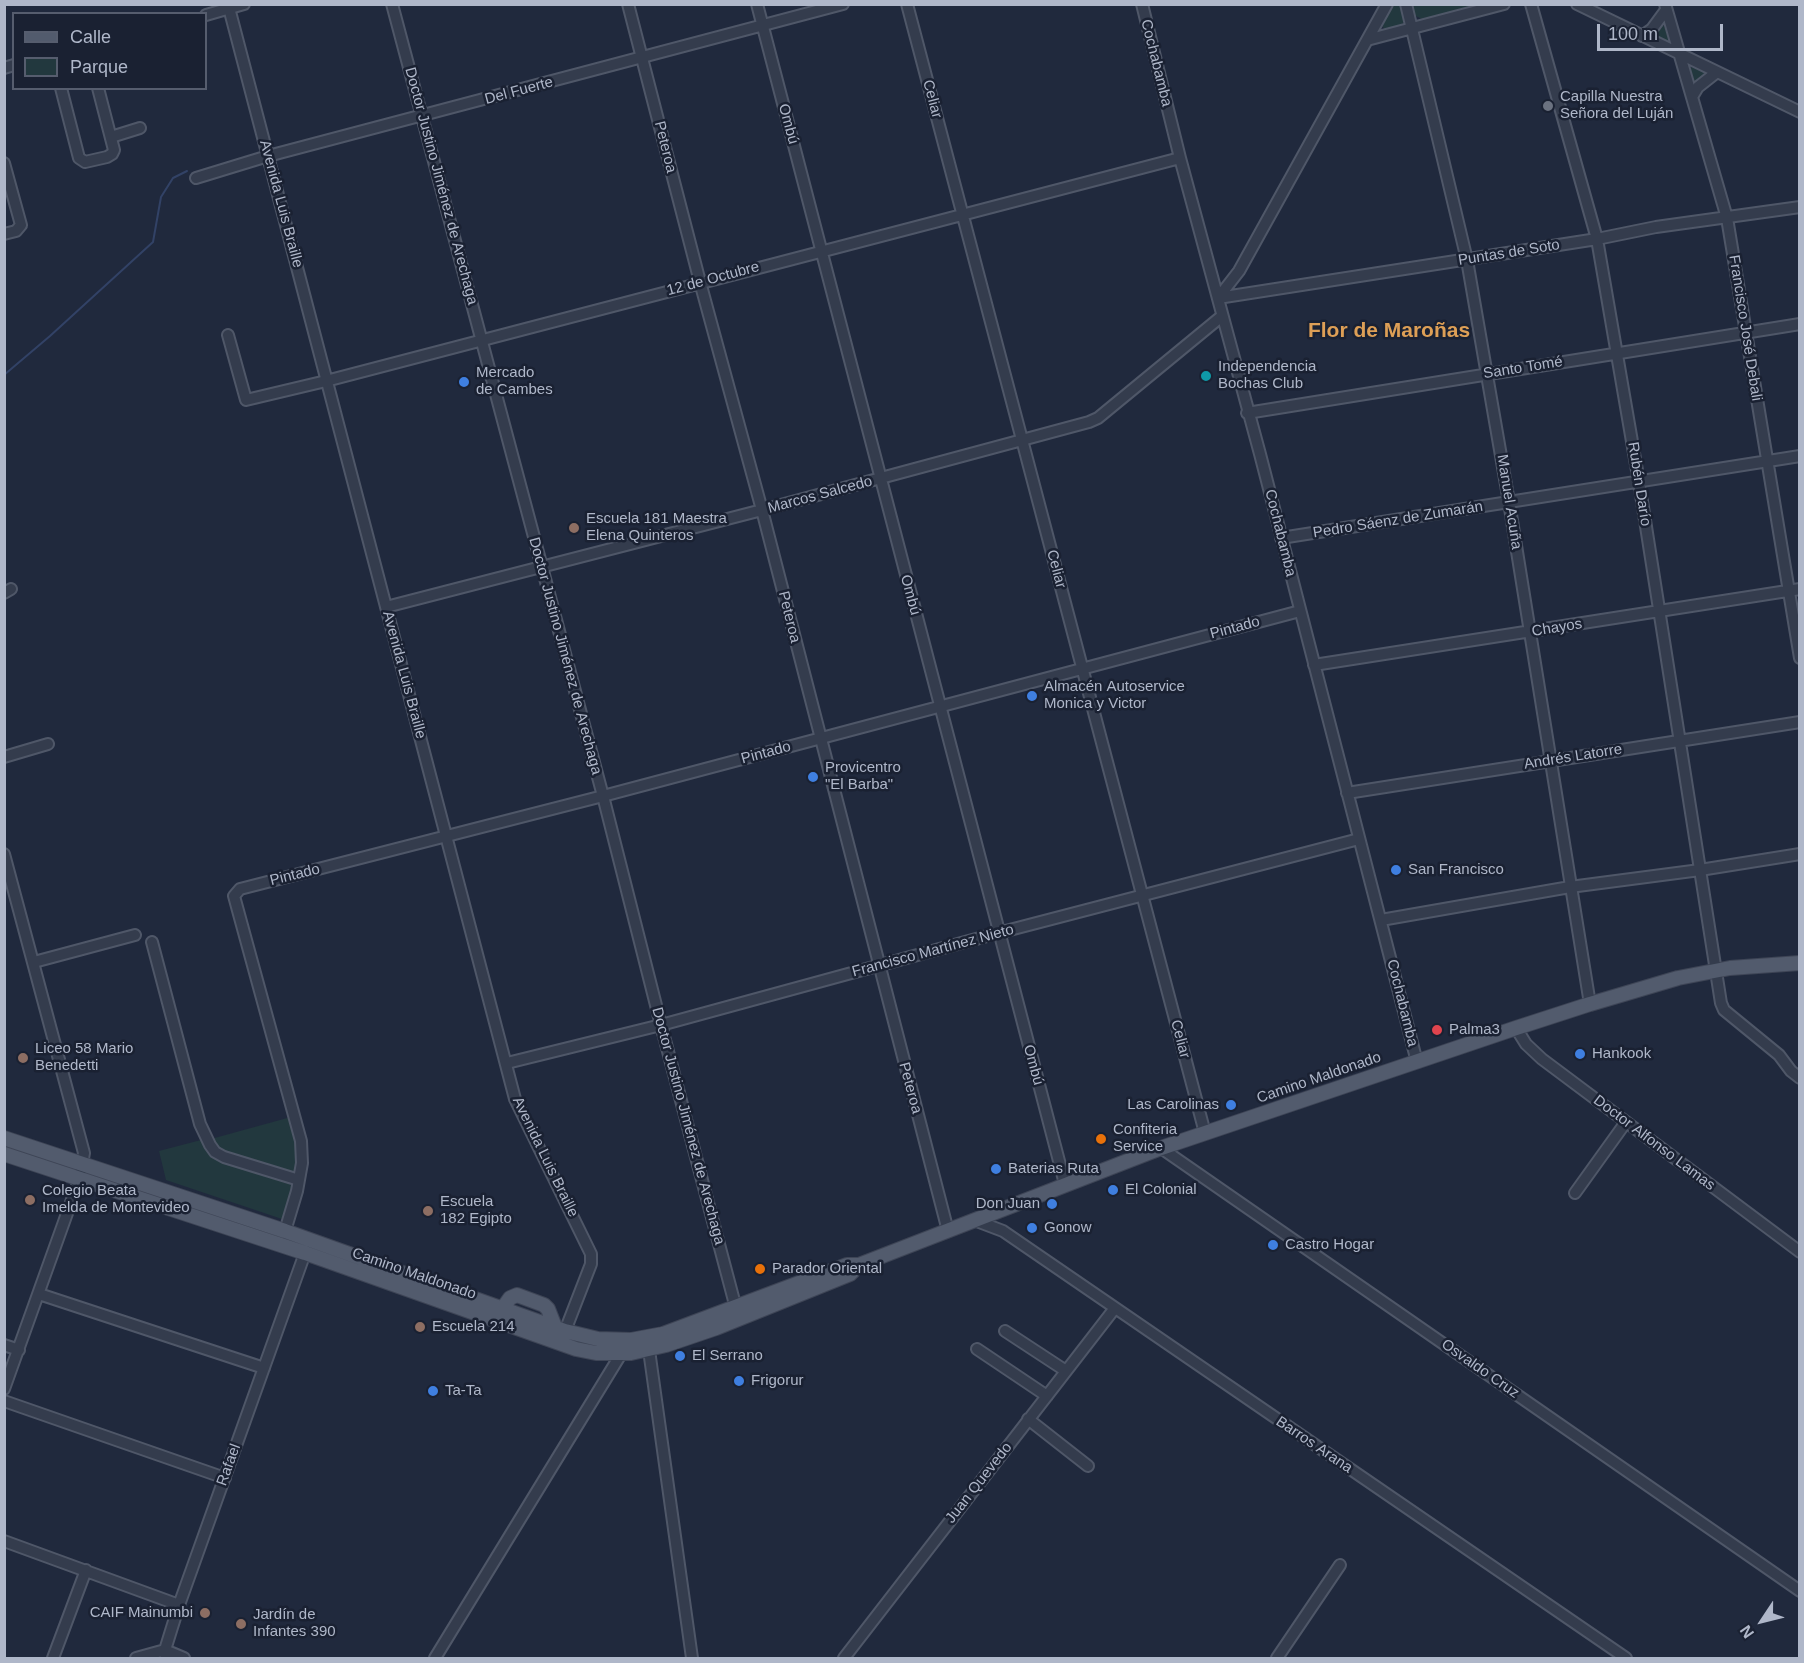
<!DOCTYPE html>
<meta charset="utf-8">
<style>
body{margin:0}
#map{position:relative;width:1804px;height:1663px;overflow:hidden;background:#20293d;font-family:Arial,sans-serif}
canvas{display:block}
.frame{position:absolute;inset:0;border:6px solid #afb7c9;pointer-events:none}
.legend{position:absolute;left:12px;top:12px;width:195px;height:78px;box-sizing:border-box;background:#1a2132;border:2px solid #565d6e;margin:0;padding:8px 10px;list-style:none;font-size:18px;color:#afb7c9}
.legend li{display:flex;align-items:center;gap:12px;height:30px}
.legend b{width:30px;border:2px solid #565d6e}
.north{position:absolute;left:1732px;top:1591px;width:60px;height:60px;-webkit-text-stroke:4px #1a2132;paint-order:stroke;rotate:235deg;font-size:16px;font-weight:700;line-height:24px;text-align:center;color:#afb7c9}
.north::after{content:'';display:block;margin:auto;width:21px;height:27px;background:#afb7c9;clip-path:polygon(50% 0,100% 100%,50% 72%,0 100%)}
.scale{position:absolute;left:1597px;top:24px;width:126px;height:27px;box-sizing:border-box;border:3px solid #afb7c9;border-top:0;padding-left:8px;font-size:18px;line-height:21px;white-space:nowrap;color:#afb7c9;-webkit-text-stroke:4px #1a2132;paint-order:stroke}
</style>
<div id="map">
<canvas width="1804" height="1663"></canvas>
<div class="frame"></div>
<ul class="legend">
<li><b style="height:8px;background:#525b6d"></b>Calle</li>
<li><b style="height:16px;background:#22383e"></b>Parque</li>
</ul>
<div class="north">N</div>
<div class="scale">100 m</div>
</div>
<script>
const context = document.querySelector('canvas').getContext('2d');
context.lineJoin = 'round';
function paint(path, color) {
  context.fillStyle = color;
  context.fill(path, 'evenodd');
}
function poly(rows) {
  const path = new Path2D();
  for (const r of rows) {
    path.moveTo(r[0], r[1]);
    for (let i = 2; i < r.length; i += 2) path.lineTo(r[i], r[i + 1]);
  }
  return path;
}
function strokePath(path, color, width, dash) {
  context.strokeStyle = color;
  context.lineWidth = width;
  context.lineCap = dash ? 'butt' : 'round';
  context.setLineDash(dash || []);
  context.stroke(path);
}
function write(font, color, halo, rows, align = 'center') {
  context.font = font + ' Arial,sans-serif';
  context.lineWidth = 5;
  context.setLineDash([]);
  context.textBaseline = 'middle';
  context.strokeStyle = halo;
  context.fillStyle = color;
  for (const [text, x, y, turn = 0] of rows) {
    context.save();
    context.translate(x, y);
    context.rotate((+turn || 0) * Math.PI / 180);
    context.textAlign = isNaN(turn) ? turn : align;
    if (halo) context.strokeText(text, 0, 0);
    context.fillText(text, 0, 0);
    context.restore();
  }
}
paint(poly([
 [1392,5,1400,5,1404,22,1400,26,1385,30,1381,24],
 [1411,5,1485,5,1424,20,1414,15],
 [1661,25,1664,26,1669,39,1666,42,1653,38,1653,34],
 [1691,67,1704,72,1704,75,1696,85,1693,84,1688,70],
 [291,1117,296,1135,298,1162,295,1172,293,1173,219,1150,211,1139],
 [201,1140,219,1161,289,1182,293,1191,284,1217,282,1219,166,1180,159,1151],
 [86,1172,306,1246,494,1311,494,1313,85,1175]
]), '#22383e');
strokePath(poly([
 [4,375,50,336,153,242,161,197,173,178,187,171]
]), '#324266', 2);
const minor = poly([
 [228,4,515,1099,591,1254,591,1264,565,1331],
 [392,4,603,796,661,1025,737,1312],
 [628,4,700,282,762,510,948,1231],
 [757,4,1065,1184],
 [907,4,1205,1133],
 [1142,4,1180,158,1260,454,1417,1062],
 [1406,4,1467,260,1509,502,1590,1004],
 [1531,4,1597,239,1639,482,1721,1003,1724,1010,1779,1055,1791,1071,1800,1078],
 [1577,4,1800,112],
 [1665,4,1727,218,1800,658],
 [206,15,244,4],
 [1642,36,1652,29,1666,10],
 [1367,40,1504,4],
 [4,68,14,65],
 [61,88,79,158,85,162,107,157,112,154,114,150,98,88],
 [1692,97,1698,87,1717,72],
 [111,137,140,128],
 [4,163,21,225,16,231,4,234],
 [196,178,268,156,843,4],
 [1218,298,1597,239,1656,227,1800,207],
 [1218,298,1239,271,1387,4],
 [228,335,246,400,326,381,1180,158],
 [1247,413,1800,324],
 [1281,538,1800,456],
 [4,593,11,589],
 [386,607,762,510,1089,422,1098,418,1222,316],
 [1314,665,1800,589],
 [4,757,48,744],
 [1347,793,1800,722],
 [4,854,84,1153,79,1180,4,1389],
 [1381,920,1570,887,1700,870,1800,854],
 [152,942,200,1124,210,1145,215,1152,224,1157,299,1180],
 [34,962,135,935],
 [1516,1028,1526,1044,1542,1059,1800,1252],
 [507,1063,661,1025,998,933,1359,839],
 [1161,1148,1800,1591],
 [1575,1193,1626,1122],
 [974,1220,1003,1231,1626,1658],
 [285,1231,297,1191,302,1163,301,1141,234,896,240,889,603,796,1300,611],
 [39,1294,264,1368],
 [1005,1331,1066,1371],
 [4,1345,19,1350],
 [977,1349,1047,1396],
 [649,1350,692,1658],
 [4,1401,225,1478],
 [1028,1419,1088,1466],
 [4,1541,179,1605],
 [165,1650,184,1658],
 [53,1658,86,1570],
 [136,1658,165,1650],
 [166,1658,165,1650,179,1605,305,1253],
 [435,1658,621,1354],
 [844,1658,1115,1308],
 [1277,1658,1340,1565]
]);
const major = poly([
 [4,1138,285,1231,565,1331,598,1339,631,1340,663,1334,847,1265,859,1265],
 [4,1154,305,1253,576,1349,596,1353,631,1353,666,1345,716,1328,850,1274,859,1265,1161,1148,1516,1028,1590,1004,1678,978,1730,968,1800,963],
 [498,1315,510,1298,517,1295,544,1305,548,1309,555,1327]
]);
strokePath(minor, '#4f5768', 14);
strokePath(major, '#3e4556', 16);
strokePath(minor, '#343c4d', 10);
strokePath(major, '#525b6d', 14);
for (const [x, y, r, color] of [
 [1548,106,6,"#6b7280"],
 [1206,376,6,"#0f9aa8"],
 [464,382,6,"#3f7fe0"],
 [574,528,6,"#8d6e63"],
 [1032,696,6,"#3f7fe0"],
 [813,777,6,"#3f7fe0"],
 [1396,870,6,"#3f7fe0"],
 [1437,1030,6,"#e0444e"],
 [1580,1054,6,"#3f7fe0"],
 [23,1058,6,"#8d6e63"],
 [1231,1105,6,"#3f7fe0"],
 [1101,1139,6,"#e8710a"],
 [996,1169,6,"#3f7fe0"],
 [1113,1190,6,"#3f7fe0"],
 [30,1200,6,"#8d6e63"],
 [1052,1204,6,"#3f7fe0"],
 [428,1211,6,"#8d6e63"],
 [1032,1228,6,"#3f7fe0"],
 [1273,1245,6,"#3f7fe0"],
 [760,1269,6,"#e8710a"],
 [420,1327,6,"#8d6e63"],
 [680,1356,6,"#3f7fe0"],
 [739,1381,6,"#3f7fe0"],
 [433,1391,6,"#3f7fe0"],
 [205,1613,6,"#8d6e63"],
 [241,1624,6,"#8d6e63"]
]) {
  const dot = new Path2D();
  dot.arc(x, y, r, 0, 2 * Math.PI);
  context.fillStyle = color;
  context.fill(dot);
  strokePath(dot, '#1a2132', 2);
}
write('15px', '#afb7c9', '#1a2132', [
 ["Cochabamba",1156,63,76],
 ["Del Fuerte",519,91,-15],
 ["Celiar",932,99,75],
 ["Ombú",788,124,75],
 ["Peteroa",665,147,76],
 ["Doctor Justino Jiménez de Arechaga",441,186,75],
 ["Avenida Luis Braille",281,204,75],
 ["Puntas de Soto",1509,253,-9],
 ["12 de Octubre",713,279,-15],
 ["Francisco José Debali",1745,328,81],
 ["Santo Tomé",1523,368,-9],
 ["Rubén Darío",1639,484,81],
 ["Marcos Salcedo",820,495,-15],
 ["Manuel Acuña",1509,502,81],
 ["Pedro Sáenz de Zumarán",1398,520,-9],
 ["Cochabamba",1280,533,76],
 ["Celiar",1056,569,75],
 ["Ombú",910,595,75],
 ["Peteroa",789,617,76],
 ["Pintado",1235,628,-15],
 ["Chayos",1557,628,-9],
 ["Doctor Justino Jiménez de Arechaga",565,656,75],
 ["Avenida Luis Braille",404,675,75],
 ["Pintado",766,753,-15],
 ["Andrés Latorre",1573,757,-9],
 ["Pintado",295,875,-14],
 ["Francisco Martínez Nieto",933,951,-15],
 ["Cochabamba",1402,1003,76],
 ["Celiar",1180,1039,75],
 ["Ombú",1033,1065,75],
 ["Camino Maldonado",1319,1078,-19],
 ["Peteroa",910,1088,75],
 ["Doctor Justino Jiménez de Arechaga",688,1126,75],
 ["Doctor Alfonso Lamas",1654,1143,37],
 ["Avenida Luis Braille",545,1157,64],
 ["Camino Maldonado",414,1274,19],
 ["Osvaldo Cruz",1480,1369,35],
 ["Barros Arana",1314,1445,34],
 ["Rafael",229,1465,-70],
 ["Juan Quevedo",979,1483,-52]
]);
write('15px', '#afb7c9', '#1a2132', [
 ["Capilla Nuestra",1560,97],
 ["Señora del Luján",1560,114],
 ["Independencia",1218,367],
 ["Bochas Club",1218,384],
 ["Mercado",476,373],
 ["de Cambes",476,390],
 ["Escuela 181 Maestra",586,519],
 ["Elena Quinteros",586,536],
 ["Almacén Autoservice",1044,687],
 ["Monica y Victor",1044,704],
 ["Provicentro",825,768],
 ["\"El Barba\"",825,785],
 ["San Francisco",1408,870],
 ["Palma3",1449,1030],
 ["Liceo 58 Mario",35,1049],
 ["Benedetti",35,1066],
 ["Hankook",1592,1054],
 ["Las Carolinas",1219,1105,"right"],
 ["Confiteria",1113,1130],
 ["Service",1113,1147],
 ["Baterias Ruta",1008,1169],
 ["El Colonial",1125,1190],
 ["Colegio Beata",42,1191],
 ["Imelda de Montevideo",42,1208],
 ["Escuela",440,1202],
 ["182 Egipto",440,1219],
 ["Don Juan",1040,1204,"right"],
 ["Gonow",1044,1228],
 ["Castro Hogar",1285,1245],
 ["Parador Oriental",772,1269],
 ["Escuela 214",432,1327],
 ["El Serrano",692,1356],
 ["Frigorur",751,1381],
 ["Ta-Ta",445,1391],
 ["CAIF Mainumbi",193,1613,"right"],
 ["Jardín de",253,1615],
 ["Infantes 390",253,1632]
], 'left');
write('bold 21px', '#dd9f56', '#1a2132', [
 ["Flor de Maroñas",1389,331]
]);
</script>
